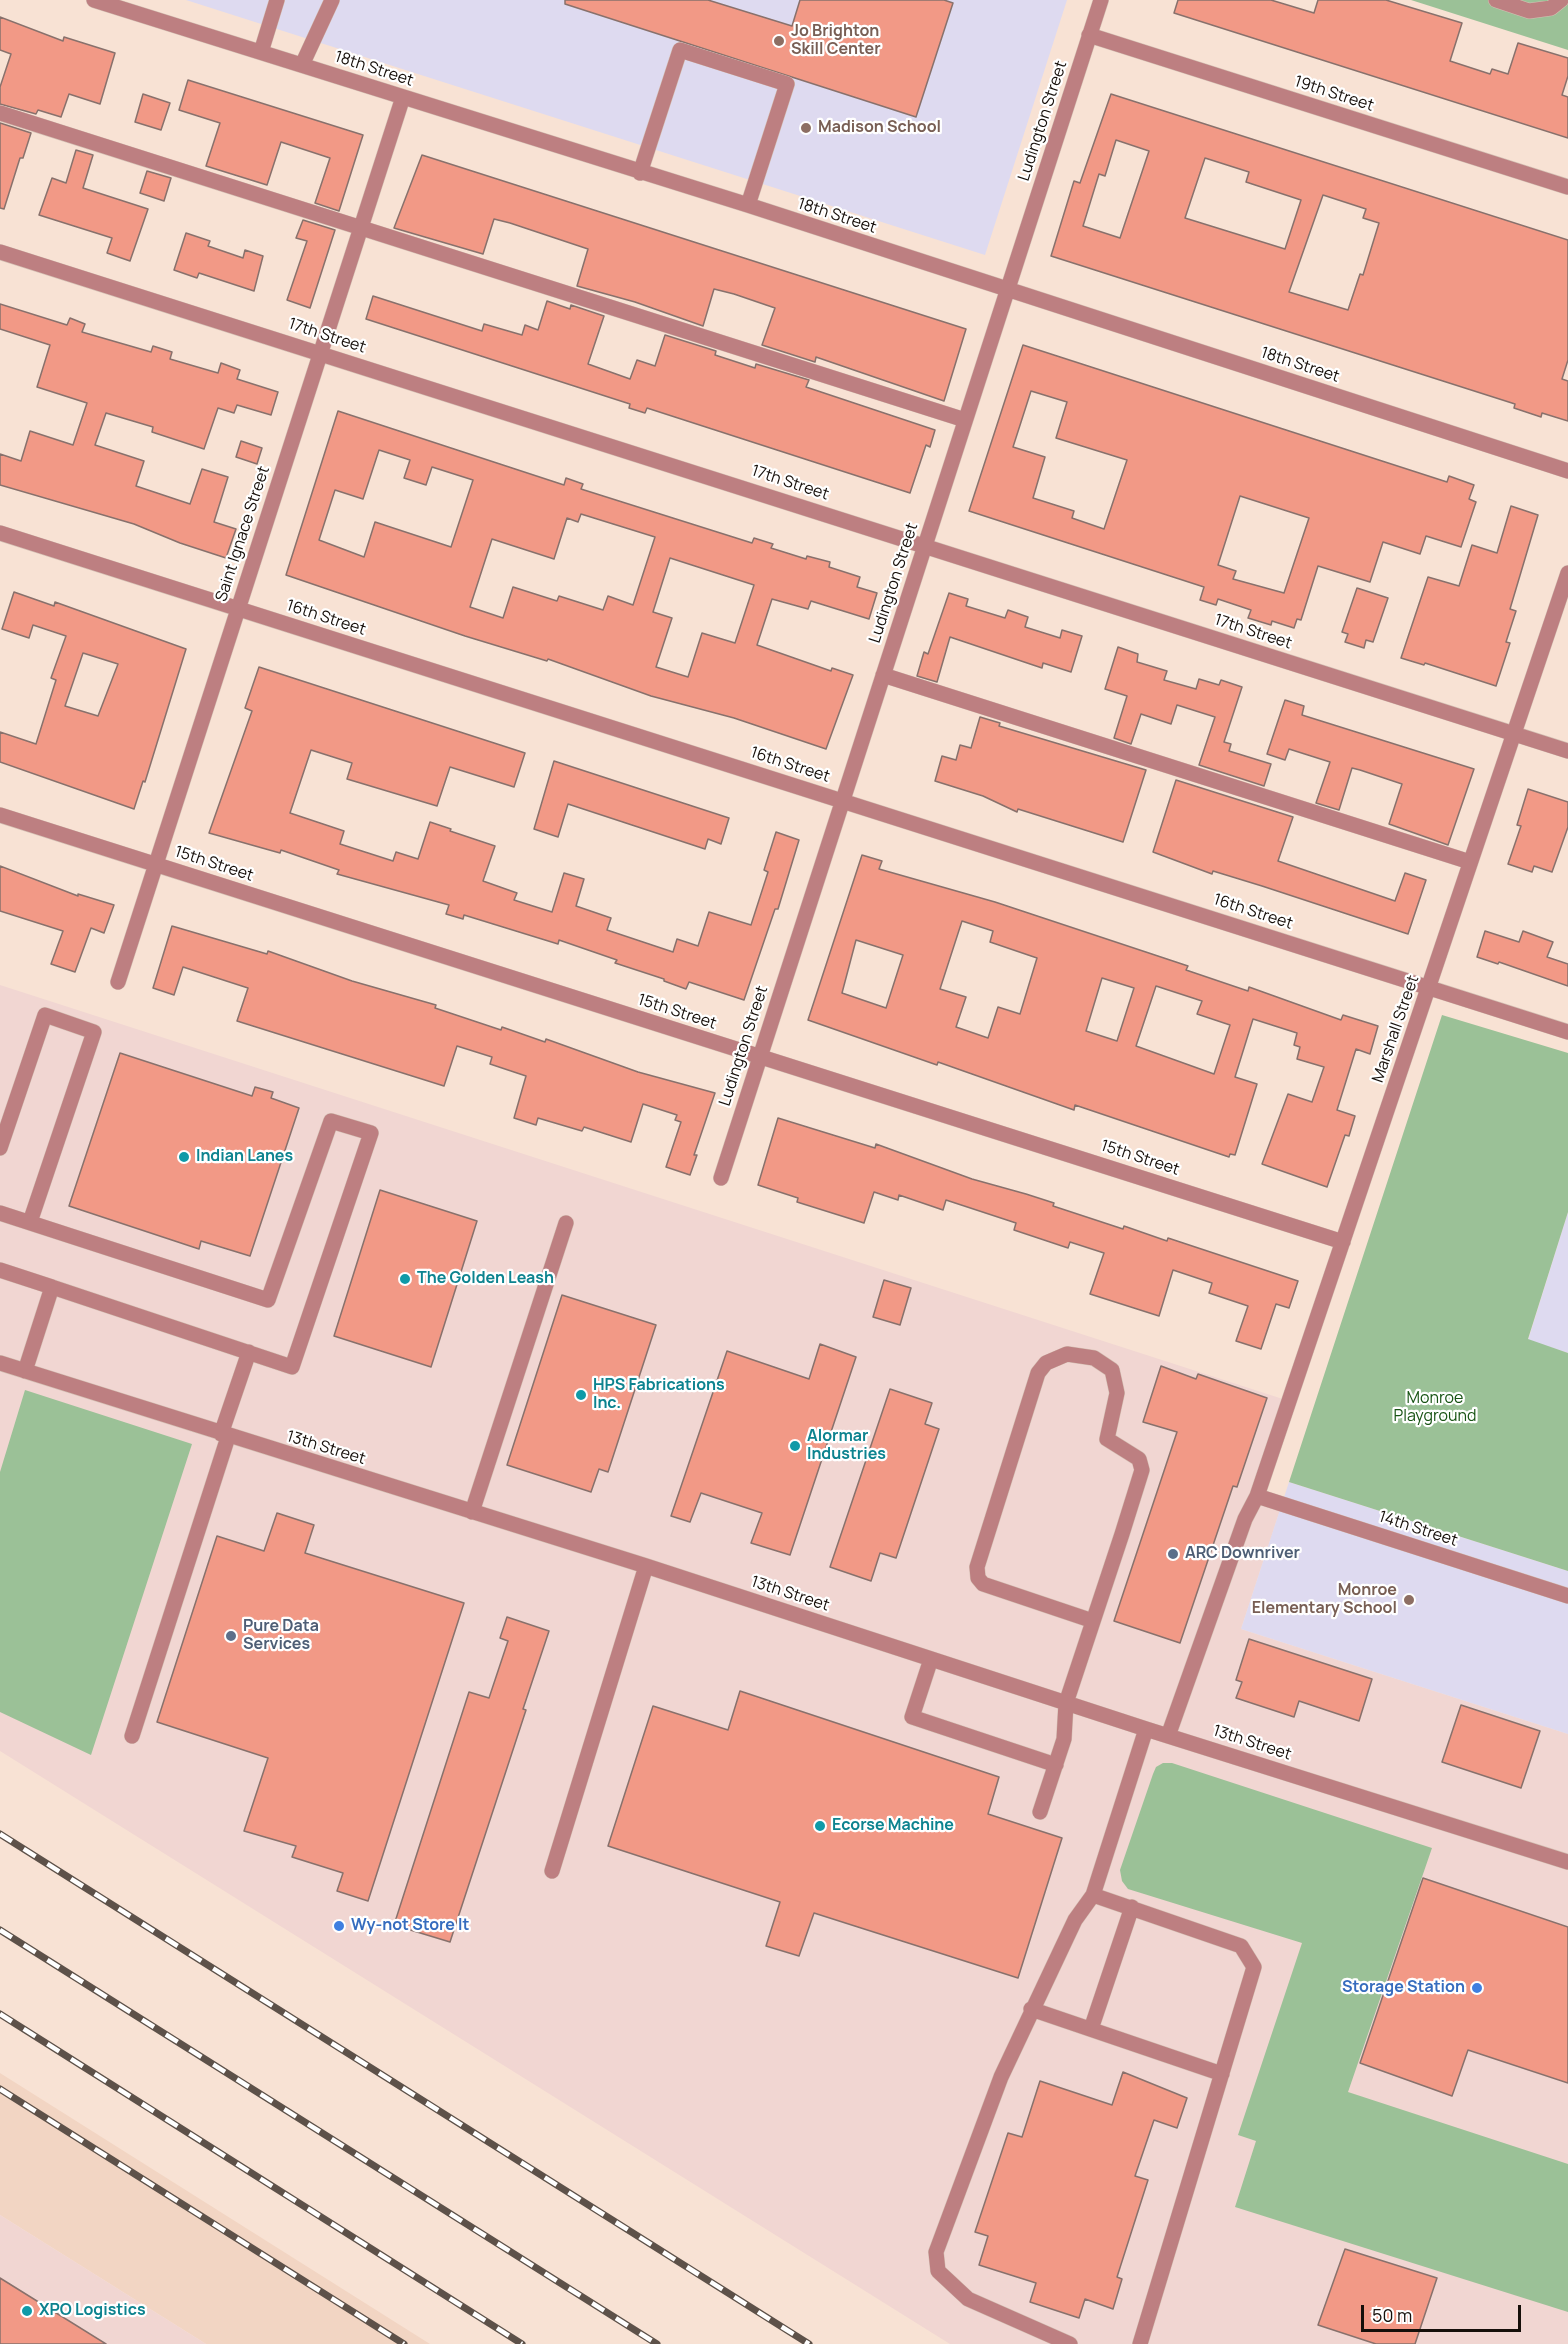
<!DOCTYPE html>
<style>
body{margin:0}
#map{position:relative;width:1568px;height:2344px;overflow:hidden;background:#f8e2d4;font-family:Manrope,sans-serif}
canvas{display:block}
.scale{position:absolute;left:1361px;top:2305px;width:160px;height:27px;box-sizing:border-box;border:3px solid #160f0a;border-top:0;padding-left:8px;font-size:18px;line-height:21px;white-space:nowrap;color:#160f0a;-webkit-text-stroke:4px #fff;paint-order:stroke}
</style>
<div id="map">
<canvas width="1568" height="2344"></canvas>
<div class="scale">50 m</div>
</div>
<script>
const context = document.querySelector('canvas').getContext('2d');
context.lineJoin = 'round';
function paint(path, color) {
  context.fillStyle = color;
  context.fill(path, 'evenodd');
}
function poly(rows) {
  const path = new Path2D();
  for (const r of rows) {
    path.moveTo(r[0], r[1]);
    for (let i = 2; i < r.length; i += 2) path.lineTo(r[i], r[i + 1]);
  }
  return path;
}
function strokePath(path, color, width, dash) {
  context.strokeStyle = color;
  context.lineWidth = width;
  context.lineCap = dash ? 'butt' : 'round';
  context.setLineDash(dash || []);
  context.stroke(path);
}
function write(font, color, halo, rows, align = 'center') {
  context.font = font + ' Manrope,sans-serif';
  context.lineWidth = 4.5;
  context.setLineDash([]);
  context.textBaseline = 'middle';
  context.strokeStyle = halo;
  context.fillStyle = color;
  for (const [text, x, y, turn = 0] of rows) {
    context.save();
    context.translate(x, y);
    context.rotate((+turn || 0) * Math.PI / 180);
    context.textAlign = isNaN(turn) ? turn : align;
    if (halo) context.strokeText(text, 0, 0);
    context.fillText(text, 0, 0);
    context.restore();
  }
}
paint(poly([
 [0,2073,430,2344,206,2344,0,2215]
]), '#f2d5c3');
paint(poly([
 [0,985,1289,1401,1257,1496,1282,1504,1241,1629,1568,1734,1568,2344,950,2344,0,1751],
 [0,2215,206,2344,0,2344]
]), '#f1d6d2');
paint(poly([
 [186,0,1067,0,985,255],
 [1568,1212,1568,1353,1528,1340],
 [1289,1482,1568,1571,1568,1734,1241,1629]
]), '#dedaf0');
paint(poly([
 [1411,0,1568,0,1568,50],
 [1442,1015,1568,1053,1568,1212,1528,1339,1568,1353,1568,1571,1289,1482],
 [25,1390,192,1444,91,1755,0,1712,0,1472],
 [1163,1763,1172,1763,1432,1848,1348,2092,1568,2164,1568,2312,1235,2207,1256,2141,1238,2135,1302,1943,1128,1889,1122,1881,1120,1870,1153,1774,1156,1767]
]), '#9bc197');
const building = poly([
 [565,0,708,0,792,26,800,0,944,0,953,3,916,117,565,4,565,0],
 [1178,0,1271,0,1314,13,1318,0,1386,0,1462,23,1450,61,1490,74,1492,69,1508,74,1518,43,1568,58,1568,76,1562,95,1568,97,1568,138,1174,13,1178,0],
 [0,17,63,41,64,37,115,53,100,104,69,94,61,117,38,110,36,114,0,104,0,87,11,54,0,50,0,17],
 [188,80,363,135,339,211,315,203,330,158,281,142,267,185,206,166,220,123,179,110,188,80],
 [143,94,170,103,161,130,135,122,143,94],
 [1111,94,1568,240,1568,360,1562,379,1568,381,1568,421,1542,413,1541,417,1514,408,1515,404,1051,256,1074,181,1080,183,1111,94],
 [1116,140,1149,151,1120,238,1083,226,1099,174,1105,176,1116,140],
 [1205,158,1249,172,1246,182,1301,200,1285,249,1185,218,1205,158],
 [1323,195,1366,209,1363,218,1379,223,1363,275,1360,274,1348,310,1289,292,1323,195],
 [0,123,31,133,23,158,20,158,4,209,0,208,0,123],
 [76,150,93,155,83,188,148,209,130,261,107,253,112,238,39,215,52,178,66,183,76,150],
 [422,155,966,329,944,401,816,357,815,362,762,345,775,308,734,294,714,289,703,326,635,302,577,286,588,249,510,223,494,219,483,254,394,228,422,155],
 [147,171,171,178,164,201,140,193,147,171],
 [303,220,335,230,310,308,287,300,307,241,296,238,303,220],
 [186,233,210,241,208,246,243,258,245,250,263,256,254,291,199,273,197,278,174,270,186,233],
 [373,296,482,331,484,324,522,335,525,325,538,330,547,301,570,309,571,305,604,316,588,364,630,379,637,360,655,366,665,335,716,351,715,355,755,368,756,364,809,380,806,387,935,430,930,447,926,445,910,493,647,408,645,413,629,408,630,404,366,319,373,296],
 [0,304,67,325,70,318,85,324,82,332,151,352,153,346,172,352,170,359,218,373,221,363,240,370,237,379,278,392,271,415,237,405,234,413,218,408,204,449,152,432,153,427,106,413,95,445,144,461,136,486,190,504,202,469,228,477,214,522,236,529,226,558,180,543,134,524,0,485,0,454,21,461,30,431,73,445,87,403,37,387,50,345,0,329,0,304],
 [1023,345,1447,482,1449,476,1474,485,1469,499,1476,502,1461,547,1426,536,1420,554,1383,542,1370,582,1318,566,1301,620,1297,619,1294,628,1272,621,1271,625,1248,618,1251,610,1218,599,1216,605,1200,600,1204,587,969,511,1023,345],
 [1031,391,1067,402,1056,438,1127,460,1104,529,1072,518,1074,511,1033,498,1045,457,1013,447,1031,391],
 [1240,496,1309,518,1284,593,1233,579,1236,571,1218,565,1240,496],
 [338,411,564,485,566,478,583,484,581,489,752,543,754,538,773,544,771,548,806,559,807,556,830,562,829,567,860,577,857,587,877,593,869,619,811,601,808,609,772,599,757,645,831,671,832,668,853,675,826,749,734,718,651,696,548,659,547,661,465,636,286,575,338,411],
 [379,450,410,460,404,478,426,485,432,467,473,480,451,547,375,522,364,557,319,540,335,490,363,499,379,450],
 [581,514,655,537,633,605,608,596,603,610,559,596,557,601,513,587,503,618,470,607,492,539,554,559,567,518,578,522,581,514],
 [670,558,754,585,735,643,702,633,688,677,656,667,672,618,653,612,670,558],
 [241,441,262,448,257,464,236,457,241,441],
 [1511,506,1538,515,1510,609,1516,611,1506,642,1510,643,1496,686,1425,663,1424,665,1401,658,1428,577,1459,586,1472,545,1497,553,1511,506],
 [1357,588,1388,598,1373,642,1366,640,1364,648,1345,642,1348,634,1342,632,1357,588],
 [14,592,54,606,55,602,186,649,145,782,143,781,134,809,0,762,0,732,36,744,56,680,51,678,66,636,33,625,29,638,2,629,14,592],
 [83,653,118,664,98,716,65,706,83,653],
 [949,593,968,599,966,606,1005,618,1008,610,1028,617,1025,627,1060,638,1062,630,1082,636,1071,672,1043,663,1042,668,950,637,937,682,917,676,924,652,928,654,949,593],
 [1118,647,1138,654,1137,662,1167,671,1164,680,1196,689,1199,679,1219,685,1221,680,1242,687,1224,742,1231,744,1229,751,1271,764,1264,786,1199,765,1215,717,1177,705,1171,724,1141,714,1131,744,1114,738,1127,696,1105,689,1118,647],
 [259,667,525,753,514,787,450,767,437,806,347,779,352,763,311,750,290,813,344,831,340,844,393,861,396,852,418,859,430,822,451,829,450,831,495,846,483,881,517,893,514,900,552,912,564,873,584,879,576,906,611,918,607,930,673,952,677,939,698,946,709,912,751,925,768,872,764,870,776,832,799,840,778,909,775,909,744,1000,689,982,686,989,664,981,664,979,615,963,617,960,559,940,558,944,464,915,463,919,446,914,449,905,337,874,339,870,281,850,280,853,209,833,252,711,245,708,259,667],
 [1285,700,1304,706,1302,715,1474,769,1448,845,1389,824,1402,784,1360,770,1352,768,1339,810,1316,803,1330,762,1289,749,1285,760,1267,754,1285,700],
 [980,717,1000,723,999,726,1146,770,1123,842,1018,809,1017,812,983,796,935,781,942,756,956,760,960,745,971,748,980,717],
 [554,761,729,818,721,844,708,839,705,849,568,804,558,837,534,829,554,761],
 [1176,780,1293,817,1278,861,1395,901,1405,873,1426,880,1408,934,1262,886,1213,871,1212,874,1153,852,1176,780],
 [1528,789,1568,802,1568,827,1552,872,1534,866,1532,872,1508,864,1521,826,1517,825,1528,789],
 [862,855,882,861,879,869,995,902,1188,966,1186,970,1248,991,1249,987,1341,1020,1343,1015,1378,1026,1370,1054,1356,1049,1337,1110,1355,1116,1349,1136,1345,1135,1327,1187,1262,1164,1288,1094,1312,1102,1324,1067,1297,1059,1300,1047,1294,1045,1297,1033,1253,1019,1235,1077,1257,1084,1235,1155,1230,1154,1229,1157,1075,1105,1074,1110,938,1062,937,1065,808,1020,862,855],
 [962,921,993,931,990,942,1037,958,1020,1014,998,1007,988,1038,956,1027,966,997,940,989,962,921],
 [856,940,903,955,886,1008,842,993,856,940],
 [1102,978,1134,988,1117,1041,1086,1031,1102,978],
 [1156,986,1202,1001,1197,1014,1230,1025,1214,1074,1136,1046,1156,986],
 [0,866,78,896,78,894,114,905,104,933,91,928,75,972,51,964,63,931,0,911,0,866],
 [172,926,267,954,268,951,352,981,436,1005,435,1008,501,1030,502,1027,545,1042,546,1039,638,1072,715,1093,694,1155,697,1155,690,1175,666,1167,681,1122,675,1120,677,1115,643,1104,631,1142,584,1127,582,1131,538,1118,536,1125,514,1118,526,1076,490,1064,492,1057,457,1046,444,1086,237,1021,248,988,183,967,174,995,153,988,172,926],
 [1485,931,1519,942,1523,931,1553,942,1547,957,1568,964,1568,986,1499,962,1498,964,1477,957,1485,931],
 [120,1053,252,1096,255,1087,273,1092,271,1098,299,1108,250,1256,201,1241,199,1249,69,1206,120,1053],
 [778,1118,875,1148,876,1144,972,1179,1026,1194,1054,1203,1053,1206,1123,1229,1124,1226,1167,1241,1168,1238,1298,1281,1289,1308,1276,1304,1261,1349,1236,1341,1248,1306,1209,1293,1212,1283,1173,1270,1159,1316,1090,1294,1104,1253,1070,1242,1068,1248,1014,1230,1016,1223,946,1200,943,1210,899,1195,898,1200,874,1192,864,1223,797,1202,798,1198,758,1185,778,1118],
 [380,1190,477,1221,431,1367,334,1336,380,1190],
 [884,1280,911,1288,900,1325,873,1317,884,1280],
 [562,1295,656,1325,608,1472,599,1469,591,1492,507,1465,562,1295],
 [820,1344,856,1357,790,1555,751,1543,762,1513,701,1493,690,1522,671,1516,727,1351,809,1379,820,1344],
 [1161,1366,1196,1379,1198,1374,1267,1398,1237,1487,1233,1486,1180,1643,1114,1621,1177,1432,1143,1422,1161,1366],
 [890,1389,932,1403,925,1424,939,1429,896,1558,880,1553,871,1581,830,1567,890,1389],
 [277,1513,314,1525,305,1553,464,1603,368,1901,337,1891,343,1873,292,1857,296,1846,244,1831,268,1758,157,1722,217,1536,264,1551,277,1513],
 [507,1617,549,1631,523,1709,526,1710,450,1942,394,1925,469,1692,489,1698,508,1641,500,1638,507,1617],
 [1249,1639,1372,1679,1359,1721,1299,1701,1294,1717,1236,1698,1242,1682,1236,1680,1249,1639],
 [740,1691,999,1777,988,1814,1062,1838,1018,1978,814,1913,799,1956,766,1946,780,1902,608,1846,653,1706,728,1730,740,1691],
 [1461,1705,1540,1731,1521,1788,1442,1762,1461,1705],
 [1423,1878,1568,1927,1568,2083,1468,2050,1452,2096,1360,2063,1423,1878],
 [1123,2072,1187,2098,1177,2128,1154,2120,1135,2176,1148,2180,1117,2277,1122,2279,1113,2309,1085,2299,1079,2318,1030,2302,1036,2283,979,2265,988,2236,975,2232,1008,2133,1022,2137,1040,2081,1112,2105,1123,2072],
 [1345,2249,1437,2278,1415,2344,1376,2344,1318,2325,1345,2249],
 [0,2278,106,2344,0,2344,0,2278]
]);
paint(building, '#f29986');
strokePath(building, '#88716c', 1.5);
const minor = poly([
 [94,0,748,205,1568,471],
 [1496,0,1529,11,1551,8,1561,0],
 [1089,35,1568,187],
 [261,52,277,0],
 [302,65,332,0],
 [0,113,965,420],
 [640,173,680,50,787,84,748,205],
 [0,252,1568,751],
 [0,533,1568,1032],
 [883,675,1470,862],
 [0,815,1343,1242],
 [118,982,403,97],
 [0,1148,45,1015,94,1032,30,1222],
 [721,1178,1101,0],
 [0,1213,268,1300,331,1121,371,1133,292,1367,52,1287],
 [0,1270,52,1287,25,1371],
 [0,1363,646,1566,1146,1729,1568,1862],
 [221,1434,249,1352],
 [1257,1496,1568,1596],
 [472,1512,566,1223],
 [931,1659,912,1717,1056,1765],
 [132,1736,228,1437],
 [1168,1736,1245,1519,1257,1496,1568,573],
 [1040,1812,1064,1739,1066,1703,1122,1534,1142,1470,1139,1459,1107,1439,1117,1393,1112,1370,1094,1358,1067,1354,1046,1363,1038,1373,977,1567,978,1578,983,1584,1093,1621],
 [552,1871,646,1566],
 [1093,1895,1241,1946,1254,1967,1140,2344],
 [1031,2009,1222,2074],
 [1091,2029,1132,1907],
 [1070,2344,968,2299,938,2271,936,2252,1001,2077,1075,1920,1093,1895,1146,1729]
]);
strokePath(minor, '#d4c0b4', 16);
strokePath(minor, '#bd7f81', 15);
const rail = poly([
 [0,1834,809,2344],
 [0,1930,657,2344],
 [0,2014,522,2344],
 [0,2089,404,2344]
]);
strokePath(rail, '#5d5149', 7);
strokePath(rail, '#fff', 4.5, [14]);
for (const [x, y, r, color] of [
 [779,41,6,"#8d6e63"],
 [806,128,6,"#8d6e63"],
 [184,1157,6,"#0f9aa8"],
 [405,1279,6,"#0f9aa8"],
 [581,1395,6,"#0f9aa8"],
 [795,1446,6,"#0f9aa8"],
 [1173,1554,6,"#5c6f8a"],
 [1409,1600,6,"#8d6e63"],
 [231,1636,6,"#5c6f8a"],
 [820,1826,6,"#0f9aa8"],
 [339,1926,6,"#3f7fe0"],
 [1477,1988,6,"#3f7fe0"],
 [27,2311,6,"#0f9aa8"]
]) {
  const dot = new Path2D();
  dot.arc(x, y, r, 0, 2 * Math.PI);
  context.fillStyle = color;
  context.fill(dot);
  strokePath(dot, '#fff', 2);
}
write('bold 16px', '#785e54', '#fff', [
 ["Jo Brighton",791,32],
 ["Skill Center",791,50],
 ["Madison School",818,128],
 ["Monroe",1397,1591,"right"],
 ["Elementary School",1397,1609,"right"]
], 'left');
write('16px', '#160f0a', '#fff', [
 ["18th Street",374,69,18],
 ["19th Street",1334,94,18],
 ["Ludington Street",1043,121,-72],
 ["18th Street",837,216,18],
 ["17th Street",327,336,18],
 ["18th Street",1300,365,18],
 ["17th Street",790,483,18],
 ["Saint Ignace Street",243,534,-72],
 ["Ludington Street",894,583,-72],
 ["16th Street",326,618,18],
 ["17th Street",1253,632,18],
 ["16th Street",790,765,18],
 ["15th Street",214,864,18],
 ["16th Street",1253,912,18],
 ["15th Street",677,1012,18],
 ["Marshall Street",1396,1029,-71],
 ["Ludington Street",744,1046,-72],
 ["15th Street",1140,1158,18],
 ["13th Street",326,1448,17],
 ["14th Street",1418,1529,18],
 ["13th Street",790,1594,18],
 ["13th Street",1252,1743,18]
]);
write('bold 16px', '#0d838f', '#fff', [
 ["Indian Lanes",196,1157],
 ["The Golden Leash",417,1279],
 ["HPS Fabrications",593,1386],
 ["Inc.",593,1404],
 ["Alormar",807,1437],
 ["Industries",807,1455],
 ["Ecorse Machine",832,1826],
 ["XPO Logistics",39,2311]
], 'left');
write('16px', '#175313', '#fff', [
 ["Monroe",1435,1399],
 ["Playground",1435,1417]
]);
write('bold 16px', '#4e5e75', '#fff', [
 ["ARC Downriver",1185,1554],
 ["Pure Data",243,1627],
 ["Services",243,1645]
], 'left');
write('bold 16px', '#366cbe', '#fff', [
 ["Wy-not Store It",351,1926],
 ["Storage Station",1465,1988,"right"]
], 'left');
</script>
